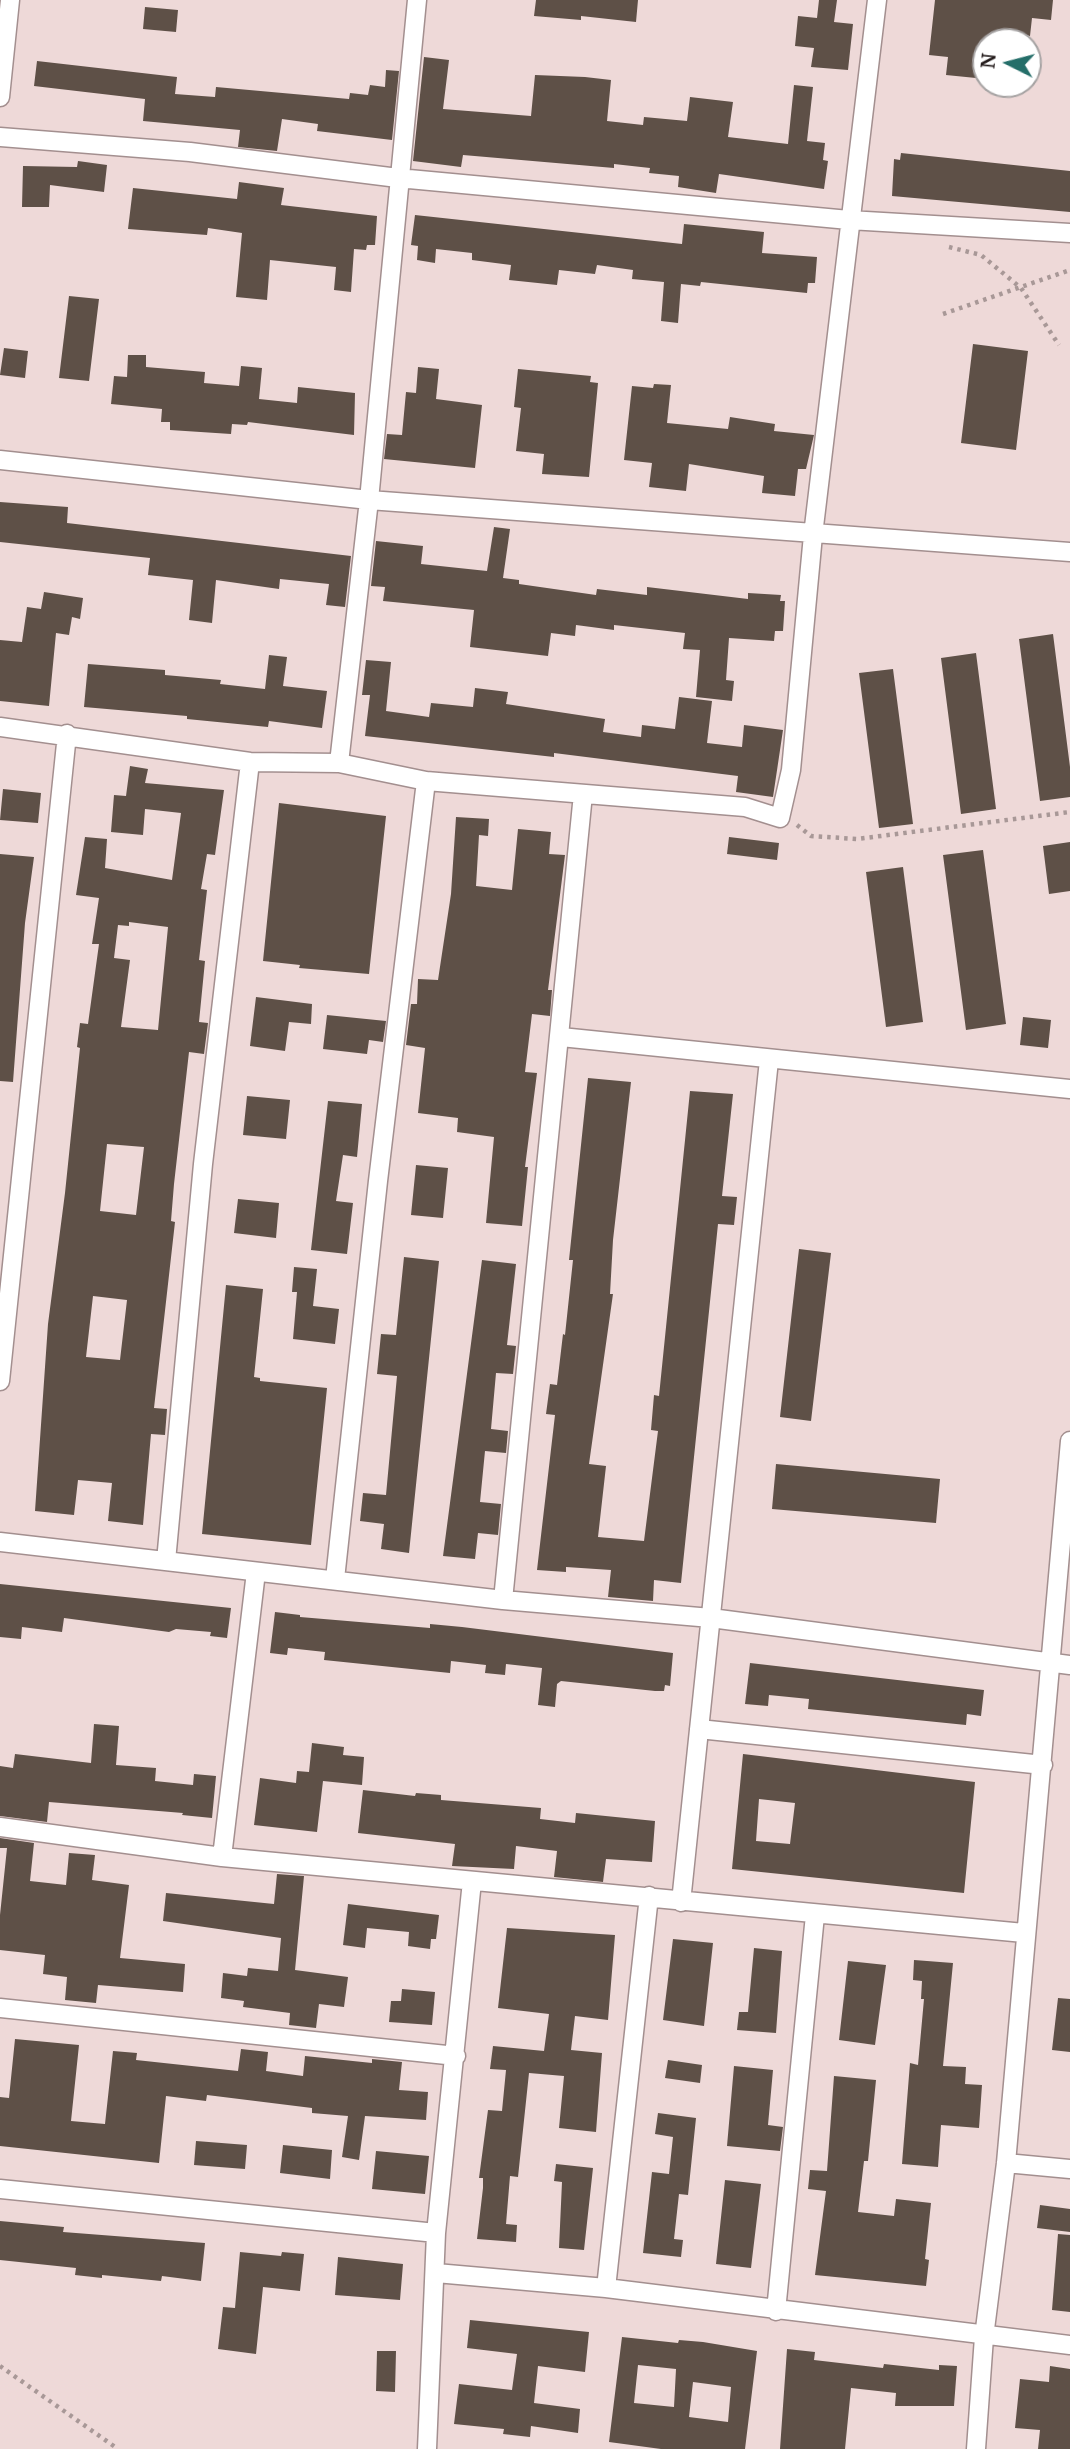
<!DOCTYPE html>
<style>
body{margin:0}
#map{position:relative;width:1070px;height:2449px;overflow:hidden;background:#eed9d8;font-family:Merriweather,serif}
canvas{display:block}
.north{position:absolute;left:972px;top:28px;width:70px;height:70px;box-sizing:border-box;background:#fff;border:2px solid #a6a3a3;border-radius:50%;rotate:276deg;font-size:19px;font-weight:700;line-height:28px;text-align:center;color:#211919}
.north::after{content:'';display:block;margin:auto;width:24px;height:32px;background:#246e69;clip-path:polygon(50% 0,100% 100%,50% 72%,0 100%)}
</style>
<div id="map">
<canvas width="1070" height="2449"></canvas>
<div class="north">N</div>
</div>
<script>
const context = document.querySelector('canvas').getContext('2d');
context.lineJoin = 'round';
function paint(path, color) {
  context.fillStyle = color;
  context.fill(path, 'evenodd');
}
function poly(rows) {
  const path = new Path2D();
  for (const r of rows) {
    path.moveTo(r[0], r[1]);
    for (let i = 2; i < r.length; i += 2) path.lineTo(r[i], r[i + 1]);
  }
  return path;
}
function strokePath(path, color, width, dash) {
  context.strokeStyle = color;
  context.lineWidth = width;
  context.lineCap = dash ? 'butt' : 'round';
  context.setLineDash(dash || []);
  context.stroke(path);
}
paint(poly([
 [536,0,638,0,636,22,581,16,581,20,534,16],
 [819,0,837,0,834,22,853,24,848,70,811,67,814,48,795,46,798,16,817,18],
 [935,0,1053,0,1051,20,1032,18,1030,36,992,32,991,42,986,42,986,79,946,75,948,57,929,55],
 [145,7,178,10,176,32,143,29],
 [424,57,449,60,443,109,531,116,535,75,585,77,611,80,607,121,643,125,644,117,687,121,690,97,733,102,728,137,788,144,794,85,813,87,807,141,825,143,823,160,828,161,824,189,719,174,716,193,678,187,679,176,649,173,650,168,614,164,614,168,463,155,461,167,413,161],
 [37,61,177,77,175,94,215,97,216,87,349,99,350,93,368,95,370,85,385,87,386,70,399,71,392,140,317,131,318,124,282,119,277,151,238,147,240,130,143,121,145,99,34,86],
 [901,153,1070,171,1070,212,892,196,894,159,900,160],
 [78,161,107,165,104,192,50,185,49,207,22,207,23,166,77,167],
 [239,182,284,188,281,205,377,216,375,245,367,245,366,250,354,249,351,292,334,290,336,267,270,260,267,300,236,297,242,233,208,228,207,235,128,229,133,188,237,199],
 [415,215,682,244,684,224,764,232,762,253,817,257,815,283,808,283,807,293,701,282,700,286,681,284,678,323,661,321,664,282,632,279,633,270,597,265,595,274,559,270,557,285,509,280,511,265,472,260,472,253,436,249,435,263,417,260,418,246,411,245],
 [69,296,99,299,89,381,59,378],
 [973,344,1028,351,1016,450,961,443],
 [4,348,28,351,25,378,0,375],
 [128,355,146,355,146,367,205,372,204,383,239,386,241,366,262,368,259,399,297,403,298,387,355,393,354,435,248,422,247,425,232,424,231,434,170,430,170,422,161,422,162,409,111,404,114,376,127,377],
 [418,367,439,369,436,399,482,405,475,468,384,459,387,434,402,435,406,392,416,393],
 [518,369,591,376,590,382,598,383,589,477,542,474,544,454,516,451,521,408,514,407],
 [654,384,671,385,667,423,728,429,730,417,775,424,774,431,814,435,806,469,798,469,795,496,762,493,764,476,689,464,686,491,649,487,652,463,624,460,632,386,653,388],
 [0,502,68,507,67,523,351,556,345,607,326,605,329,584,280,579,279,589,216,580,212,623,189,620,193,580,148,575,150,558,0,542],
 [494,527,510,529,503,578,519,580,519,584,596,595,597,589,647,595,647,587,748,599,748,593,781,595,780,601,785,601,783,631,775,631,774,641,729,638,726,680,734,681,732,701,696,697,700,650,683,649,685,633,614,625,614,630,576,625,575,636,551,633,548,656,470,647,474,610,383,601,385,587,371,586,376,541,423,546,421,564,487,571],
 [44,592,83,598,80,619,72,617,69,635,56,633,49,706,0,701,0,640,22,642,27,607,41,609],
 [1053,634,1070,767,1070,797,1040,801,1019,639],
 [976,653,996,809,961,814,941,658],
 [269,655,287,657,283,686,327,691,322,728,269,721,268,727,187,719,187,716,84,707,88,664,165,670,165,675,221,680,220,684,265,689],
 [366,660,391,662,386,711,429,717,431,703,473,707,475,688,508,692,506,704,605,719,603,732,641,737,642,725,675,729,679,697,712,701,707,743,742,747,744,725,783,730,773,797,736,792,738,776,554,753,554,757,365,736,370,695,362,695],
 [893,669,913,824,879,828,859,673],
 [130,766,148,769,145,783,224,790,215,855,207,854,201,889,207,890,199,960,205,961,199,1022,208,1023,204,1054,189,1052,174,1184,171,1221,175,1222,154,1408,167,1409,165,1435,151,1434,143,1525,108,1521,112,1483,78,1480,74,1515,35,1511,48,1324,65,1193,80,1048,77,1047,80,1023,88,1024,99,944,92,944,99,898,76,895,85,837,107,839,105,868,172,880,181,813,145,809,143,835,111,832,114,795,126,796],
 [129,922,168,927,158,1030,121,1027,130,960,114,958,118,925,129,926],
 [107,1144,144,1147,136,1215,100,1211],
 [93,1296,127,1300,120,1360,86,1357],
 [3,789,41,793,38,823,0,820],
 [279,803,386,816,369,974,299,968,300,965,263,961],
 [456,817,489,819,488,836,479,835,476,886,512,890,518,829,551,832,549,854,565,855,548,990,552,990,550,1016,532,1014,525,1072,537,1073,525,1167,528,1167,522,1226,486,1223,494,1137,457,1132,458,1118,418,1113,425,1048,406,1045,411,1004,417,1004,418,979,438,980,451,894],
 [729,837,779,843,777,860,727,854],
 [1070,842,1070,891,1049,894,1043,846],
 [983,850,1006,1024,966,1030,943,855],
 [0,854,34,857,25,923,13,1082,0,1081],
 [903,867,923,1022,886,1027,866,872],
 [256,997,312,1004,311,1024,289,1022,285,1051,250,1046],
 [327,1015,386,1021,383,1042,369,1040,367,1054,323,1049],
 [1023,1017,1051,1020,1048,1048,1020,1045],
 [588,1078,631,1082,613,1240,610,1294,613,1294,589,1464,606,1466,598,1537,644,1541,658,1431,651,1430,654,1395,659,1396,690,1091,733,1094,722,1196,737,1197,734,1225,718,1224,681,1583,654,1580,653,1601,608,1597,611,1570,566,1567,566,1572,537,1570,555,1415,546,1414,550,1384,557,1385,563,1334,565,1335,573,1260,569,1260],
 [247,1096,290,1100,286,1139,243,1135],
 [328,1101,362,1104,357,1157,343,1155,336,1201,353,1203,347,1254,311,1250],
 [416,1165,448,1168,443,1218,411,1215],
 [238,1199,279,1203,276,1238,234,1233],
 [799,1249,831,1253,811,1421,780,1417],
 [404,1257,439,1261,409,1553,381,1549,384,1524,360,1521,363,1493,386,1495,397,1376,377,1374,381,1334,396,1335],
 [482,1260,516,1264,507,1345,516,1346,513,1374,496,1373,491,1429,508,1431,506,1453,485,1451,480,1502,501,1504,498,1535,478,1533,475,1559,443,1556],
 [294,1267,317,1269,313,1306,339,1309,335,1344,293,1339,297,1292,292,1292],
 [226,1285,263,1289,254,1377,260,1378,260,1381,327,1388,311,1545,202,1534],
 [776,1464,940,1479,936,1523,772,1509],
 [0,1584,231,1608,227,1638,210,1636,211,1632,176,1629,169,1632,64,1618,62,1632,22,1627,21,1639,0,1637],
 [275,1612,300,1615,300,1617,430,1628,430,1624,462,1627,673,1653,670,1686,665,1685,664,1691,655,1691,561,1681,557,1684,555,1707,538,1705,542,1668,506,1664,505,1675,485,1673,486,1665,451,1661,450,1673,324,1660,325,1652,288,1648,287,1655,270,1653],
 [750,1663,984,1690,981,1716,967,1714,966,1725,808,1709,809,1699,769,1695,768,1706,745,1704],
 [94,1724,119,1726,116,1765,156,1768,155,1781,193,1785,194,1774,216,1776,212,1818,182,1815,183,1813,49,1802,47,1822,0,1816,0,1766,13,1768,15,1754,91,1763],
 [312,1743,344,1747,343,1755,364,1757,362,1785,323,1781,317,1832,254,1825,260,1778,296,1783,297,1771,309,1772],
 [743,1754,975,1782,964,1893,732,1869],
 [759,1799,795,1803,790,1844,756,1841],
 [363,1790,415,1796,416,1793,441,1795,441,1800,541,1808,540,1819,575,1823,576,1813,655,1821,652,1862,606,1859,603,1882,554,1877,557,1851,516,1846,514,1869,452,1866,455,1844,358,1833],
 [0,1838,34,1843,30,1881,66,1885,69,1853,95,1855,92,1880,129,1885,120,1958,185,1964,183,1992,98,1985,96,2003,65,2000,67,1977,43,1974,45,1955,0,1950,0,1915,7,1848,0,1848],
 [277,1874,304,1876,295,1970,348,1977,344,2007,319,2004,316,2028,289,2025,290,2013,243,2007,244,2001,221,1998,223,1973,247,1976,248,1968,278,1971,281,1938,163,1921,166,1893,274,1904],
 [348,1904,439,1915,436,1939,431,1939,430,1949,408,1946,409,1932,367,1928,365,1948,343,1945],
 [507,1928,615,1935,608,2020,575,2016,571,2050,602,2053,596,2132,559,2128,564,2076,529,2073,518,2177,510,2176,506,2224,517,2225,516,2242,477,2239,483,2188,483,2178,479,2178,488,2110,502,2111,506,2070,490,2069,493,2046,544,2051,549,2014,498,2008],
 [673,1939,713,1943,704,2026,663,2020],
 [754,1948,782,1951,776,2033,737,2030,739,2012,748,2012],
 [914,1960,953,1963,943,2066,966,2067,965,2084,982,2085,979,2128,941,2125,938,2167,902,2164,910,2063,918,2065,924,1999,921,1999,922,1981,913,1980],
 [848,1961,886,1965,875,2045,839,2040],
 [402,1989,435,1992,432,2025,389,2022,391,2001,401,2001],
 [1058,1998,1070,1999,1070,2052,1052,2050],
 [15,2039,79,2045,71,2121,105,2124,113,2051,137,2053,136,2060,238,2071,241,2049,268,2052,266,2071,303,2076,305,2056,372,2063,372,2059,402,2062,399,2090,428,2092,426,2120,365,2116,359,2160,342,2157,348,2116,312,2113,312,2108,207,2095,206,2101,166,2096,159,2163,0,2146,0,2097,9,2098],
 [668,2060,702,2065,700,2083,665,2078],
 [734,2066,773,2070,768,2125,783,2127,780,2151,727,2146],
 [834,2076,876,2080,868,2161,864,2161,858,2212,894,2216,896,2199,931,2203,925,2259,929,2260,926,2286,815,2275,826,2191,808,2189,810,2170,827,2171],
 [658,2113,696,2118,688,2195,679,2194,674,2239,683,2240,681,2257,643,2253,652,2172,669,2174,673,2137,655,2134],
 [196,2141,247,2145,245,2169,194,2165],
 [283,2145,332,2150,330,2179,280,2173],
 [376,2151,429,2156,425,2194,372,2189],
 [556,2164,593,2168,584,2250,559,2248,562,2182,554,2181],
 [725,2180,761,2184,751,2268,716,2264],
 [1040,2205,1070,2209,1070,2232,1037,2228],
 [0,2221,64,2227,63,2232,205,2243,201,2281,162,2276,161,2281,102,2275,102,2278,75,2275,76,2268,0,2260],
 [1058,2234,1070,2235,1070,2312,1052,2310],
 [240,2252,281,2256,282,2252,304,2254,300,2291,263,2287,256,2354,218,2349,223,2307,235,2308],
 [338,2257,403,2264,400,2300,335,2295],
 [470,2320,589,2332,585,2372,538,2366,534,2403,580,2409,578,2433,531,2426,530,2437,503,2434,504,2429,454,2424,459,2384,512,2390,517,2354,467,2348],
 [622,2337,678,2343,679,2340,703,2342,757,2351,745,2449,661,2449,609,2442],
 [638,2365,676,2369,674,2407,634,2403],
 [693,2382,731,2387,728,2422,689,2417],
 [787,2349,815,2352,814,2360,883,2368,884,2364,939,2370,939,2365,957,2366,954,2406,895,2406,896,2393,851,2388,845,2449,780,2449],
 [377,2351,396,2351,395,2392,376,2391],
 [1050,2366,1070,2369,1070,2449,1038,2449,1040,2430,1015,2428,1020,2379,1049,2382]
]), '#5e5047');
const minor = poly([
 [0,97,10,0],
 [0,137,190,152,398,178,849,220,1070,233],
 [0,460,369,500,1070,552],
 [0,727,250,762,339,763,426,781,745,807,780,818,791,770,813,535,877,0],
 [339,763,369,500,417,0],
 [561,1037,1070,1089],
 [0,1381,67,734],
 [0,1542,503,1600,711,1618,1070,1665],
 [166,1561,203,1164,250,762],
 [335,1579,378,1181,426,781],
 [503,1600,583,794],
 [699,1729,1043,1765],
 [0,1827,222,1857,1024,1933],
 [222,1857,256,1572],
 [681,1902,769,1060],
 [0,2008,456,2056],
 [1006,2163,1070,2169],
 [0,2189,436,2233],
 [436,2273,606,2288,1070,2345],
 [606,2288,649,1896],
 [776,2311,815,1915],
 [427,2449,436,2233,472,1881],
 [976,2449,984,2337,1006,2163,1070,1441]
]);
strokePath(minor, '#a38f8f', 21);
strokePath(poly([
 [949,247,981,255,1021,288,1059,345],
 [943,314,1070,270],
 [797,825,811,836,857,839,1070,812],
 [0,2366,118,2449]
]), '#a89897', 4.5, [3.5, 5]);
strokePath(minor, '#fff', 18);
</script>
